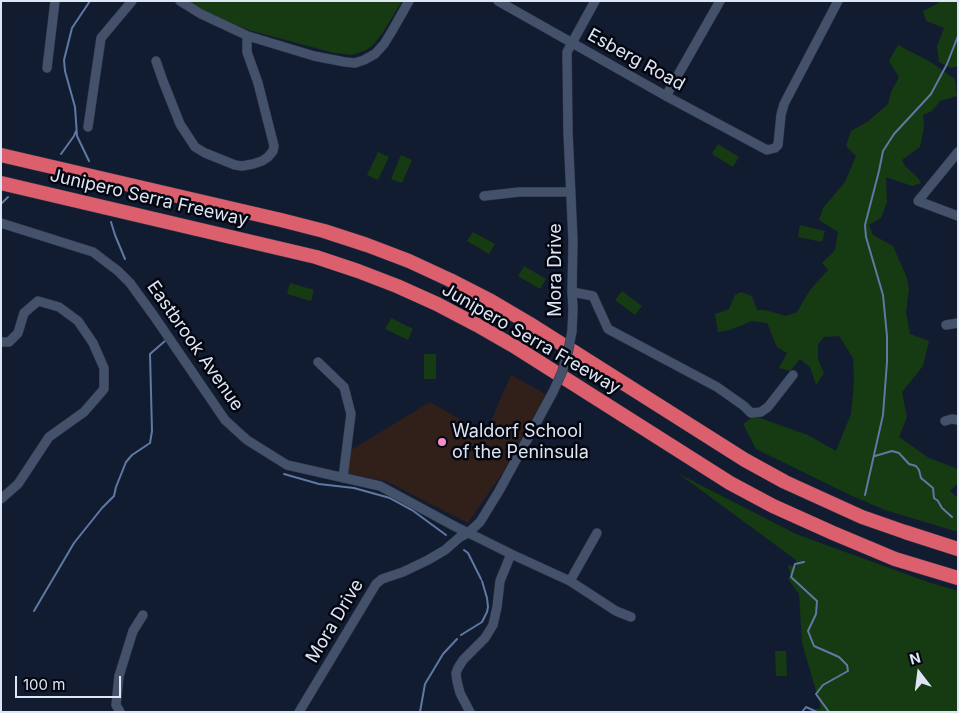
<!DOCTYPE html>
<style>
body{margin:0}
#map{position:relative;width:959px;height:713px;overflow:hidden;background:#121c31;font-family:Inter,sans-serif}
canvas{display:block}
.frame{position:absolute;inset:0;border:2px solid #dee5f4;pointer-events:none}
.north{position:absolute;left:894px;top:648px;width:50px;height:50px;-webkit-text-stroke:4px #040710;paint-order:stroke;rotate:345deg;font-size:14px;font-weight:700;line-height:20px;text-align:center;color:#dee5f4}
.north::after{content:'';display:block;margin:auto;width:18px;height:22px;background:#dee5f4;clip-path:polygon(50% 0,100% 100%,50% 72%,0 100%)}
.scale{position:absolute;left:15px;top:676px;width:106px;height:22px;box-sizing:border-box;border:2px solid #dee5f4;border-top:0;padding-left:6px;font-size:15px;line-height:18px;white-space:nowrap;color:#dee5f4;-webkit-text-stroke:4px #040710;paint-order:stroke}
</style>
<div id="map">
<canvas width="959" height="713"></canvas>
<div class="frame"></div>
<div class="north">N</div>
<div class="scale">100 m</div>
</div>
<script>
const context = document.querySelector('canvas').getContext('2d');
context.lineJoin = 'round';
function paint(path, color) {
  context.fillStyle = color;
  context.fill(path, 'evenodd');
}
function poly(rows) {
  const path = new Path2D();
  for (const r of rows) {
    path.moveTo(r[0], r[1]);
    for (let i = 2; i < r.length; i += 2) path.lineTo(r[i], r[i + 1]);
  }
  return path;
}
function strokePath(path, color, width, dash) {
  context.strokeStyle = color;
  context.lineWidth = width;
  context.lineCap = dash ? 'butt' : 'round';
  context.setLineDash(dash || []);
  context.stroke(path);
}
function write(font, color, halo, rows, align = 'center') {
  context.font = font + ' Inter,sans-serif';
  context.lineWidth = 5;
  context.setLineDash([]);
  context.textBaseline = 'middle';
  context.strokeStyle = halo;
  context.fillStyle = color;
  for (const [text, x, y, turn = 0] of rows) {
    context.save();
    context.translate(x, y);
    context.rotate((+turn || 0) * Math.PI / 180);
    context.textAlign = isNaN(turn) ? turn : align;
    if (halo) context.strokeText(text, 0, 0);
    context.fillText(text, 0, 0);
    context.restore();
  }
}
paint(poly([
 [511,375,546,394,501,475,468,523,386,481,348,474,351,450,430,402,485,434]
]), '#311f1a');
paint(poly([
 [187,1,402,1,382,34,372,46,366,50,352,55,334,53,252,31,211,16],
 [939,1,958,1,958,66,951,68,939,62,937,46,944,28,926,21,923,11,937,4],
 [898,45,929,61,955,79,957,96,940,101,932,111,923,115,924,127,920,147,902,160,905,166,917,177,921,183,912,186,886,177,887,202,881,218,869,225,873,235,893,246,907,278,909,289,906,312,910,334,929,341,923,366,902,392,907,417,899,437,929,458,958,469,958,483,950,491,958,498,958,532,885,510,852,496,756,449,743,424,754,416,808,435,836,451,851,414,854,383,853,358,839,336,824,337,818,344,818,359,824,373,816,385,810,367,800,359,790,371,779,368,787,353,777,347,767,323,752,321,730,330,718,332,715,314,729,309,735,295,741,292,752,296,757,310,765,310,786,316,797,312,810,290,828,270,822,263,835,250,838,232,819,220,823,208,845,182,856,156,846,146,851,131,867,122,888,104,891,92,899,77,889,61],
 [718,144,739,157,733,167,712,154],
 [378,152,389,157,378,180,367,175],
 [401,155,412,160,402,183,391,179],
 [800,225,825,231,822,242,798,237],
 [473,232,495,244,489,254,467,241],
 [524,266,546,279,540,289,518,276],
 [290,283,314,290,311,301,287,294],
 [622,291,642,306,635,315,615,300],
 [391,318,413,329,408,340,385,329],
 [424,354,436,354,436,379,424,379],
 [679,474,796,534,928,582,958,591,958,712,809,712,821,708,802,643,799,594,788,579,791,575,788,565,797,567,796,560],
 [775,651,786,651,787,676,776,676]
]), '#163a12');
strokePath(poly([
 [61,154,74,136,76,131],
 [89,161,77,136,75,107,65,71,64,60,72,28,90,1],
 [1,204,8,197],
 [111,222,115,235,125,259],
 [875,456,892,451,899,453,909,464,916,466,919,470,921,478,933,488,934,498,938,501,942,508,952,517],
 [284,474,319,484,354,488,390,498,412,510,446,535],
 [865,495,883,415,887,362,887,336,883,295,866,237,865,225,879,171,883,151,894,134,931,94,947,64,958,36],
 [464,550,468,553,481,579],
 [804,562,795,564,791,577,817,601,816,614,808,631,814,646,839,657,847,665,848,671,823,685,816,694,829,712],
 [34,611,74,543,102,508,114,496,116,487,126,462,132,455,150,443,152,431,150,354,165,341],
 [461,635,482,622,487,612,488,607,487,598,482,581],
 [420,712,425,684,443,654,457,639],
 [802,712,806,707,817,712]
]), '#5f79a4', 2);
const minor = poly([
 [180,1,201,14,248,36,314,56,345,62,355,63,364,60,375,54,384,44,392,31,409,1],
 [498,1,666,96,767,150,775,148,778,145,781,115,784,104,838,1],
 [156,61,163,81,180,124,195,147,205,153,235,165,242,166,253,164,262,161,268,157,273,151,274,146,258,83,247,52,247,41,248,36],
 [47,68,55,1],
 [666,96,720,1],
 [88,127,101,38,132,1],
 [958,152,918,201,958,216],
 [484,196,519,192,571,192],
 [1,223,93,252,118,271,130,283,154,316,225,420,247,440,287,465,380,486,456,527,481,539,511,554,570,581,616,611,631,617],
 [572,292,593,296,608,329,717,387,744,406,751,413,761,412,768,407,793,375],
 [946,325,958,323],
 [572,331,573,308,572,292,573,241,568,132,567,52,595,1],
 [1,342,9,342,18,333,24,313,38,301,59,307,78,321,93,343,104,368,104,389,84,412,49,437,18,484,1,499],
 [318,362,344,387,351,414,343,478],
 [945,421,952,419,958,420],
 [570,581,597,533],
 [120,712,116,705,119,676,133,631,143,615],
 [299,712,376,584,382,579,403,572,428,560,445,550,460,537,468,533,480,522,499,491,553,392],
 [470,712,460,693,457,681,456,673,458,668,463,660,485,638,493,625,497,607,500,581,511,554]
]);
const highway = poly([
 [1,155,281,220,324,231,367,245,409,261,450,280,491,301,530,324,745,460,785,482,862,517,905,532,958,549],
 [1,183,316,257,358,271,397,286,437,304,477,325,517,348,730,483,773,506,833,533,895,559,958,578]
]);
strokePath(minor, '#323749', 10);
strokePath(highway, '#323749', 15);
strokePath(minor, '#44516a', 9);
strokePath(highway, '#dc5f6d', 14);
const minorBridge = poly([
 [553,392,562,372,568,352,572,331]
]);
strokePath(minorBridge, '#323749', 10, []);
strokePath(minorBridge, '#44516a', 9);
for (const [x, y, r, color] of [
 [442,442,5,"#f98fc8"]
]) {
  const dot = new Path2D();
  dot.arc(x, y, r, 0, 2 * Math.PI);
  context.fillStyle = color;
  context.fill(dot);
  strokePath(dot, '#040710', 2);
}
write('18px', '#dee5f4', '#040710', [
 ["Esberg Road",636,60,29],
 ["Junipero Serra Freeway",149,198,13],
 ["Mora Drive",556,270,-90],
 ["Junipero Serra Freeway",531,339,30],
 ["Eastbrook Avenue",195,346,55],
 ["Mora Drive",335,621,-59]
]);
write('18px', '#dee5f4', '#040710', [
 ["Waldorf School",452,432],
 ["of the Peninsula",452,453]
], 'left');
</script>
